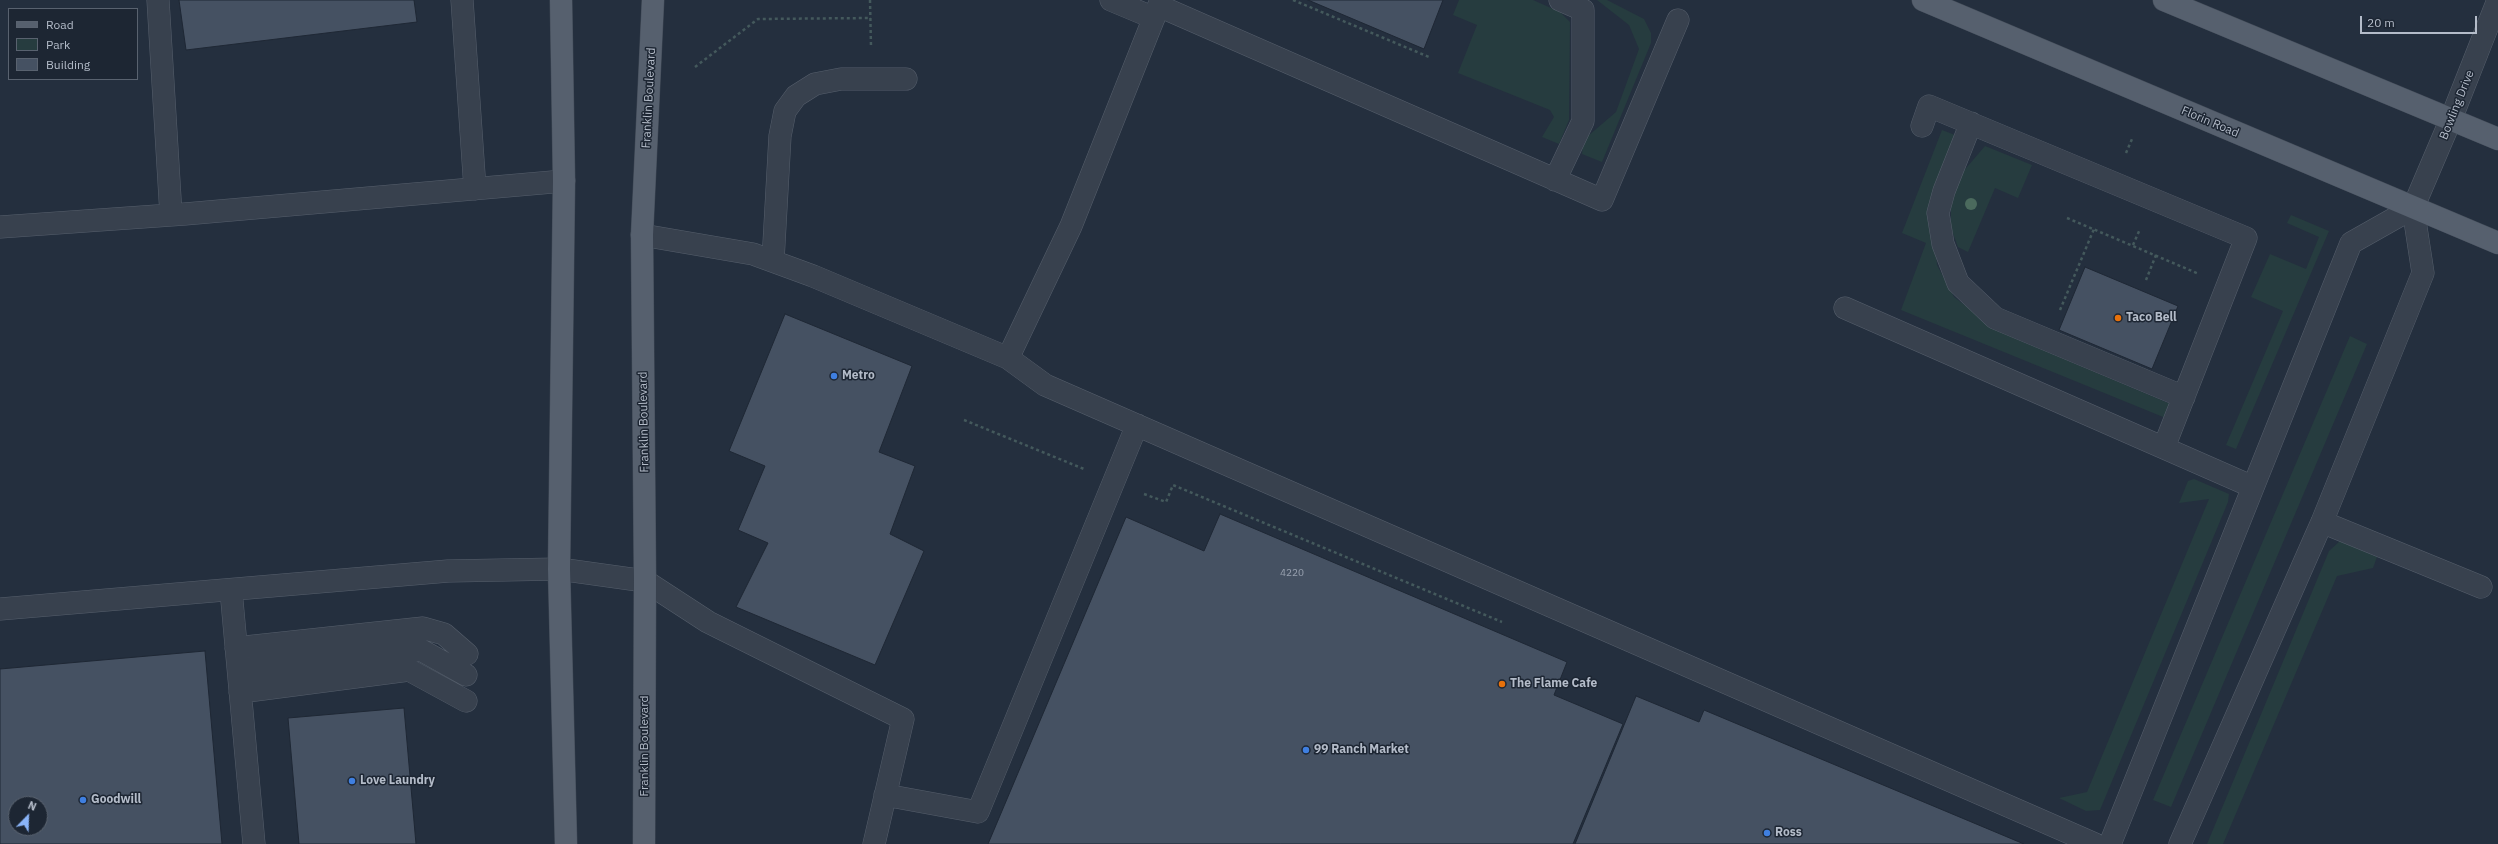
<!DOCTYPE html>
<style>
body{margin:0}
#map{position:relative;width:2498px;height:844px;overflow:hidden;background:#242f3e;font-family:"IBM Plex Sans",sans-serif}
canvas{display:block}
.legend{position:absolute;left:8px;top:8px;width:130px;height:72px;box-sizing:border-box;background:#1d2633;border:1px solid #59626f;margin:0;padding:5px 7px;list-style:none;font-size:12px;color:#b4bcc9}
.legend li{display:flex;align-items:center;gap:8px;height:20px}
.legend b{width:20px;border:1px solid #59626f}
.north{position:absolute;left:8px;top:796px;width:40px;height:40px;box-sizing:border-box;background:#1d2633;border:1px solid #59626f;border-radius:50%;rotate:23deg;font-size:11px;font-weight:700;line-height:16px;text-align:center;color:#b4bcc9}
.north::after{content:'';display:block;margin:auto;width:14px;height:18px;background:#8ab4f8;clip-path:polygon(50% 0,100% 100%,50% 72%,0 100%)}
.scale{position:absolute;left:2360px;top:16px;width:117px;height:18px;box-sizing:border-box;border:2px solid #b4bcc9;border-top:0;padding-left:5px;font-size:12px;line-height:14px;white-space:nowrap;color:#b4bcc9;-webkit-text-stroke:3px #1d2633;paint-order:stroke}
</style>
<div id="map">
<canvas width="2498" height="844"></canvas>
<ul class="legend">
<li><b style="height:5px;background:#56606e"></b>Road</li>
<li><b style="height:11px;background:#263c3f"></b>Park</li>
<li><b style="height:11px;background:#455162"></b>Building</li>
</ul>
<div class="north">N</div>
<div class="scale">20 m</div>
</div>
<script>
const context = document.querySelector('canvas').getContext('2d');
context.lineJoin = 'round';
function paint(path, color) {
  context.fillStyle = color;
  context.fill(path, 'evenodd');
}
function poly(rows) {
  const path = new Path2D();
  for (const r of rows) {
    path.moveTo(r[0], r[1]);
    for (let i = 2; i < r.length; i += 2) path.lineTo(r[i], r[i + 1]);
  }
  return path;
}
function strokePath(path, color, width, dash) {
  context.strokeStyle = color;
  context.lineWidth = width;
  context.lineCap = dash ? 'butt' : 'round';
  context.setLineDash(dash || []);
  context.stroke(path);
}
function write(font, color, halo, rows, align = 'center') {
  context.font = font + ' "IBM Plex Sans",sans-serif';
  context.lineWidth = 3;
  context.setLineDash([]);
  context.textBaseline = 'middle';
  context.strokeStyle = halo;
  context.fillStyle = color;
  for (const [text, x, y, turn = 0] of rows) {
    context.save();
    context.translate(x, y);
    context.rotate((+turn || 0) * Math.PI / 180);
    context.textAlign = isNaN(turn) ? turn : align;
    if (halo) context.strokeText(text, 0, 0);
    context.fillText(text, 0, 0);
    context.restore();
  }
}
paint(poly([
 [1459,0,1533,0,1560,12,1570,22,1569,120,1559,144,1542,137,1554,117,1550,110,1458,73,1477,25,1453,15],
 [1597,0,1607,0,1644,19,1651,33,1651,43,1602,162,1582,154,1583,145,1588,136,1616,112,1639,49,1629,25],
 [1942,130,1955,135,1936,251,1937,265,1954,297,2002,333,2173,405,2168,419,1901,310,1926,243,1902,233],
 [1985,146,2032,165,2018,198,1995,188,1968,252,1958,247,1951,228,1951,202,1961,174],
 [2291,215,2329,231,2236,449,2226,445,2283,311,2251,297,2270,254,2306,269,2319,237,2287,223],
 [2350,336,2367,344,2171,807,2153,800],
 [2194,479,2229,494,2228,502,2100,810,2086,811,2059,798,2087,792,2209,499,2179,503,2188,481],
 [2340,541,2377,557,2373,568,2337,576,2223,844,2207,844,2329,551]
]), '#263c3f');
const building = poly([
 [179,0,414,0,417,22,186,50,179,0],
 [1308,0,1443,0,1424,49,1308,0],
 [2085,267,2178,306,2152,369,2059,330,2085,267],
 [785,314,912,366,879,452,915,466,890,534,924,551,875,665,736,607,768,543,738,530,765,466,729,451,785,314],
 [1220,514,1567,662,1554,695,1623,724,1573,844,988,844,1126,517,1204,551,1220,514],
 [205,651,222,844,0,844,0,669,205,651],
 [16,804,40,804,40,828,16,828,16,804],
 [1636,696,1699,722,1704,710,2024,844,1575,844,1636,696],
 [404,708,416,844,299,844,288,718,404,708]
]);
paint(building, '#455162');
strokePath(building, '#1f2835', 1);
const minor = poly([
 [158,0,171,215],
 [462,0,475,189],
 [1111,0,1154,18],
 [1159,6,1602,200,1678,20],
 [1971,123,1944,191,1938,213,1943,244,1958,283,1995,318,2184,397],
 [1922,126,1929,106,2246,238,2164,447],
 [1555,180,1583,121,1583,10,1560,0],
 [2413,208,2451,119,2498,0],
 [0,227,185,214,564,181],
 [642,235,753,254,813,276,1008,358,1045,385,2095,844],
 [773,261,780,136,785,111,796,96,815,84,841,79,906,79],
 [1845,308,2253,487],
 [1008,358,1071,226,1161,0],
 [2322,522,2481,587],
 [231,590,254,844],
 [0,609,448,571,559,569,645,581,708,622,903,719,874,844],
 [236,648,423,628,444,634,467,654],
 [239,670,421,650,466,675],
 [240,692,409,670,466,701],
 [885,795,978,812,1137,425],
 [2110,844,2351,243,2413,208],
 [2180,844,2322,522,2423,273,2413,208]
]);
const major = poly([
 [561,0,564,181,559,569,566,844],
 [1923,0,2498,243],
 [2164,0,2498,139],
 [644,844,645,581,642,235,653,0]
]);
strokePath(minor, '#565f6c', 23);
strokePath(major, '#414a57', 23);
strokePath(poly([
 [870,0,871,47],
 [1293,0,1429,57],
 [695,67,758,19,871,18],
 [2126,153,2132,139],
 [2067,218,2199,274],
 [2133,245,2140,229],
 [2146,280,2156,255],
 [2060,310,2094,229],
 [964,420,1084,469],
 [1144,494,1166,502,1173,485,1502,622]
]), '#44595c', 2.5, [3, 3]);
strokePath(minor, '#38414e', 22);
strokePath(major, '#56606e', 22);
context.fillStyle = '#4b6a5d';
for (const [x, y] of [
 [1971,204]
]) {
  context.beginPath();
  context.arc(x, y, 6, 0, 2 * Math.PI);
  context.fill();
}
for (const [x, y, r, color] of [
 [2118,318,4,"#e8710a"],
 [834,376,4,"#3f7fe0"],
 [1502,684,4,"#e8710a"],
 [1306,750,4,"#3f7fe0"],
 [352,781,4,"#3f7fe0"],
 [83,800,4,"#3f7fe0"],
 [1767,833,4,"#3f7fe0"]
]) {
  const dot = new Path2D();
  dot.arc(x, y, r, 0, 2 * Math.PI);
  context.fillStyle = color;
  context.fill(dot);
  strokePath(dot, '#1d2633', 1.5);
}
write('10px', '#98a1af', null, [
 ["4220",1292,573]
]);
write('12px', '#b4bcc9', '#1d2633', [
 ["Franklin Boulevard",649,98,-87],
 ["Bowling Drive",2457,105,-68],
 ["Florin Road",2210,122,23],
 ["Franklin Boulevard",644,422,-91],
 ["Franklin Boulevard",645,746,-90]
]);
write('bold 12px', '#b4bcc9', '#1d2633', [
 ["Taco Bell",2126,318],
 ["Metro",842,376],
 ["The Flame Cafe",1510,684],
 ["99 Ranch Market",1314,750],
 ["Love Laundry",360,781],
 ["Goodwill",91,800],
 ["Ross",1775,833]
], 'left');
</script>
